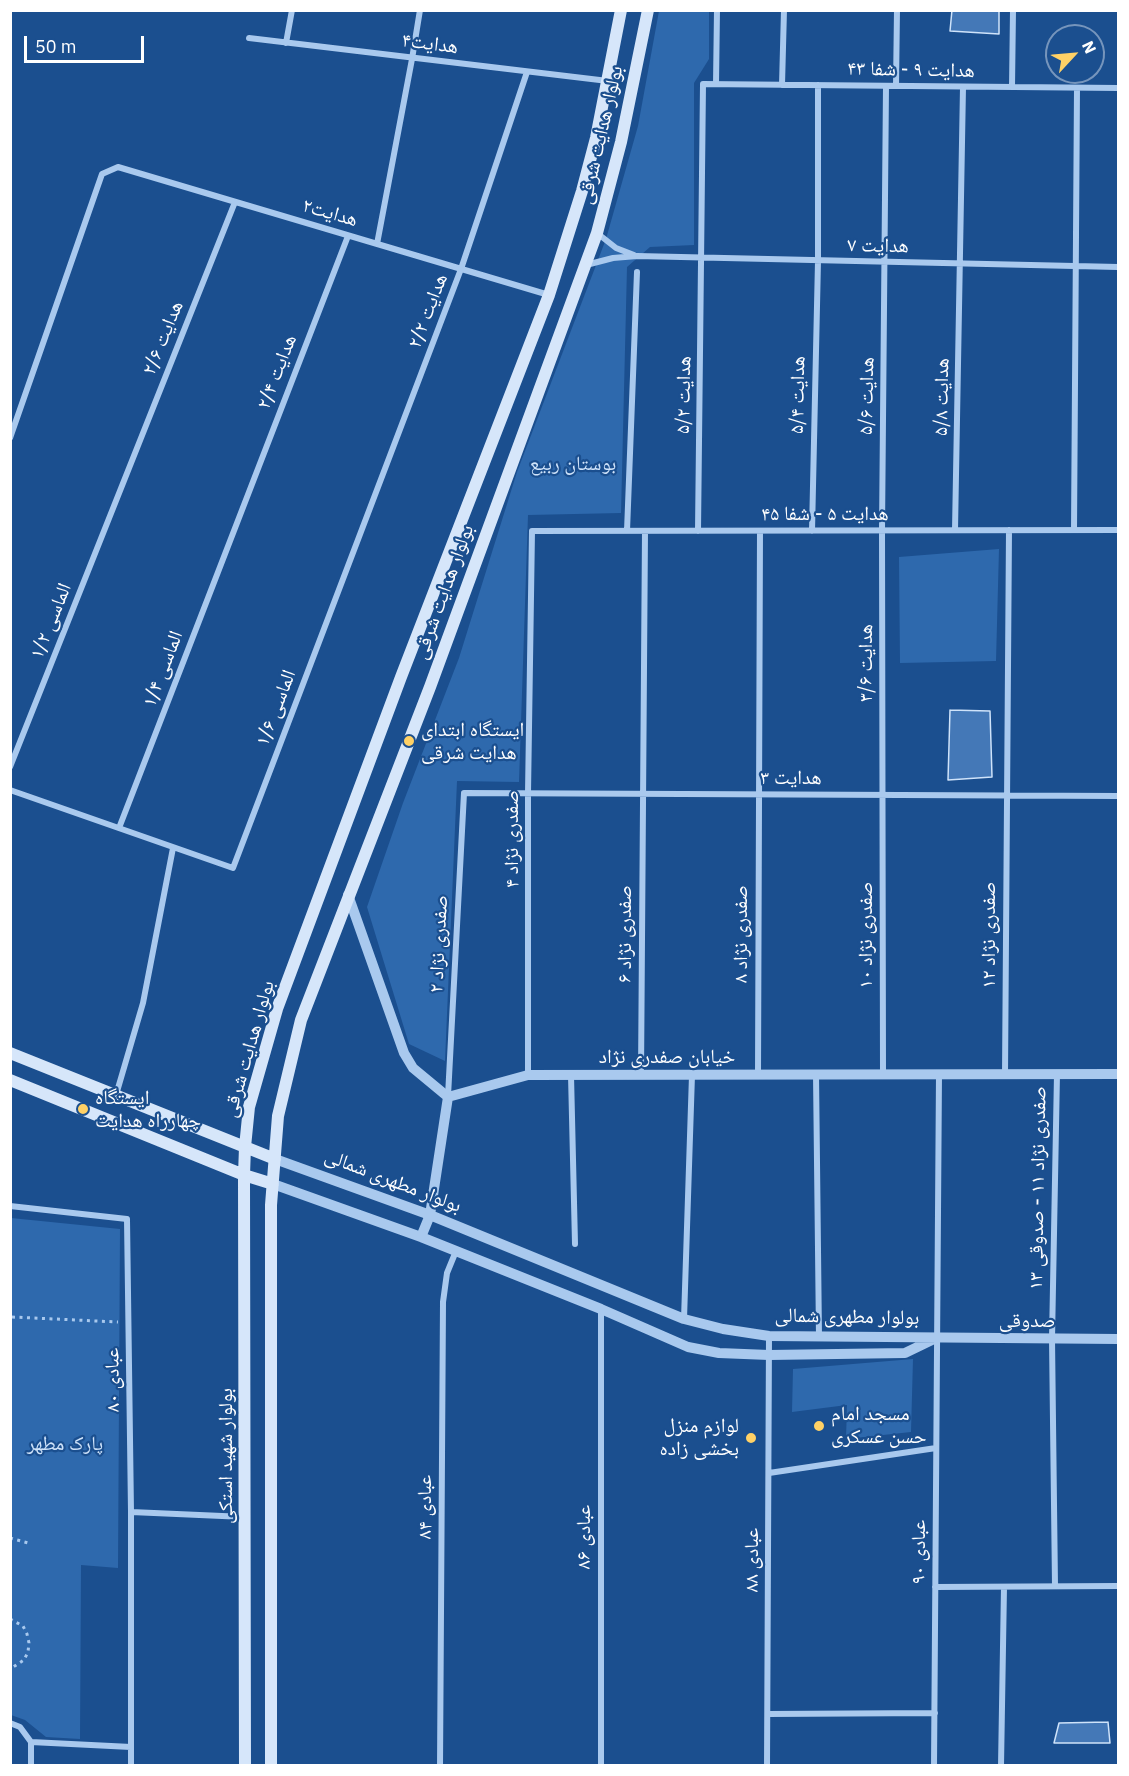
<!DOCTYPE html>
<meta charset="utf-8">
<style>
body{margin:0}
#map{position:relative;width:1129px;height:1776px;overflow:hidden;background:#1b4f8f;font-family:"IBM Plex Sans",sans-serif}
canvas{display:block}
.frame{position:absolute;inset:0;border:12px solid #fff;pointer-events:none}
.north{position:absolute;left:1045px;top:24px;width:60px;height:60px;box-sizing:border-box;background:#1b4f8f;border:2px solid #7695bc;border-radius:50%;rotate:64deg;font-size:16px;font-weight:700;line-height:24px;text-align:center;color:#fff}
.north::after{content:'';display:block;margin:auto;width:21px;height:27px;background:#ffd166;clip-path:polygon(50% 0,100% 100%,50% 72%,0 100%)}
.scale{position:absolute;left:24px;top:36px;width:120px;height:27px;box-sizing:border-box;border:3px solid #fff;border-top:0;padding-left:8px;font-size:18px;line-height:21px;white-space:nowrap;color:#fff;-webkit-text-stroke:4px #1b4f8f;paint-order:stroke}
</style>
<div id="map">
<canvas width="1129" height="1776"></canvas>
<div class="frame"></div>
<div class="north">N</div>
<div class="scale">50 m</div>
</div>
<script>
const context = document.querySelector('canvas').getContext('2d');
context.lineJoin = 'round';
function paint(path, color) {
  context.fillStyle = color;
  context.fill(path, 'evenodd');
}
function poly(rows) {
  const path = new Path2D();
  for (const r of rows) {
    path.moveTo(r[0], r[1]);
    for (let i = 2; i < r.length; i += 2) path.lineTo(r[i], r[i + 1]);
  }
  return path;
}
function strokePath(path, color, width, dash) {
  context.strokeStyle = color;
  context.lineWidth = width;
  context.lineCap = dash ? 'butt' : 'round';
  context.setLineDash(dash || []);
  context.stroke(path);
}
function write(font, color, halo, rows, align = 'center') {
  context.font = font + ' "IBM Plex Sans","Noto Naskh Arabic",sans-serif';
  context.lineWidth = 4.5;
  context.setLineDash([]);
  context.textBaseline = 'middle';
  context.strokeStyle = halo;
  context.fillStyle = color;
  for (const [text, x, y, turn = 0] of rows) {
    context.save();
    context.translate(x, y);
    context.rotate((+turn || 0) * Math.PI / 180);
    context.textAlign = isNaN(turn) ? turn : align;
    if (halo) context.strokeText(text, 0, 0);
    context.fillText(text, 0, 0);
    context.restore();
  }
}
paint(poly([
 [659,11,709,11,709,59,694,83,694,245,650,247,627,267,621,513,528,515,519,782,457,781,445,1061,409,1044,367,907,403,803,459,658,517,472,606,239,638,126],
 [999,549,996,661,900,663,899,557],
 [11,1218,120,1229,118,1568,81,1565,80,1739,46,1737,25,1720,11,1715],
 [913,1359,911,1432,846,1439,847,1405,792,1412,793,1369]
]), '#2e69ad');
const building = poly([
 [952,10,999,10,999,34,950,31,952,10],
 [950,710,990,711,992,777,948,780,950,710],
 [1108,1722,1110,1743,1054,1743,1059,1723,1108,1722]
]);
paint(building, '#4478b7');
strokePath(building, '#cfe3fa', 1.5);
strokePath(poly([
 [10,1314,10,1328],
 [12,1317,118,1322],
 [10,1538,28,1543],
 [10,1619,23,1626,27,1634,29,1643,28,1652,24,1660,10,1669]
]), '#a9c9ee', 3, [3, 4.5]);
strokePath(poly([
 [249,38,608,81],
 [286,43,292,10],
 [716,84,717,10],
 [782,85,784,10],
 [896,86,897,10],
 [1012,87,1013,10],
 [597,233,616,248,634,255],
 [377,244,412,59,420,10],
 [586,265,613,258,637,256,1118,267],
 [10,438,102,174,118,167,549,295],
 [955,530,963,87],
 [1074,530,1077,88],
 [627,531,637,272],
 [698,531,703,84,1118,88],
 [812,531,818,261,818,85],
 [10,767,235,202],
 [10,790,233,868,461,269,527,72],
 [119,828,348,236],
 [758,1074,760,531],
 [816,1074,819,1337],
 [883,1074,882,530,886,86],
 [1005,1074,1009,530],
 [528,1075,528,793,532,531,1118,530],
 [571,1075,575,1244],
 [641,1075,645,531],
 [116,1095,143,1003,173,848],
 [448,1096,464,793,1118,796],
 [10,1206,127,1219,131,1512,131,1766],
 [684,1319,692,1075],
 [769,1473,936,1448],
 [131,1512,245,1517],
 [1055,1586,1052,1339,1057,1074],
 [935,1587,1118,1586],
 [768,1714,935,1713],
 [10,1723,20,1727,31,1742,131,1747],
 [31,1766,31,1742],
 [440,1766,443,1302,447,1273,456,1251],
 [601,1766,601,1309],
 [767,1766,769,1336],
 [934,1766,939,1074],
 [1001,1766,1004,1587]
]), '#a9c9ee', 6);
strokePath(poly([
 [348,895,404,1053,413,1068,448,1097],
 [448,1097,528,1075,1118,1074],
 [275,1159,430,1215,684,1319,723,1329,769,1336,1118,1339],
 [273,1184,421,1237,601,1309,688,1347,719,1353,769,1355,905,1353,934,1339],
 [421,1237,430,1215,448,1097]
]), '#a9c9ee', 10);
strokePath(poly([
 [10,1053,275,1159],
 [10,1080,244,1175,273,1184],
 [245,1766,244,1175,245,1147,249,1107,277,1009,401,677,549,295,582,191,596,138,621,10],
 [271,1766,271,1205,278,1116,301,1020,430,687,597,233,621,142,648,10]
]), '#d6e6fa', 12);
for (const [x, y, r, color] of [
 [409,741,6,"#ffd166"],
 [83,1109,6,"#ffd166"],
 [819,1426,6,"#ffd166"],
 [751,1438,6,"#ffd166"]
]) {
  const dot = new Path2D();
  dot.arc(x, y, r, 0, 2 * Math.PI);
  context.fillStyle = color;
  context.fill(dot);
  strokePath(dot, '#1b4f8f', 2);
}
write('20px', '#fff', '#1b4f8f', [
 ["هدایت۴",430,44,7],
 ["هدایت ۹ - شفا ۴۳",911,70,1],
 ["بولوار هدایت شرقی",601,135,-77],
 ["هدایت۲",330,213,16],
 ["هدایت ۷",878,246,1],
 ["هدایت ۲/۲",428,311,-69],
 ["هدایت ۲/۶",163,338,-68],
 ["هدایت ۲/۴",277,372,-69],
 ["هدایت ۵/۲",684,395,-89],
 ["هدایت ۵/۴",798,395,-89],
 ["هدایت ۵/۶",867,396,-89],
 ["هدایت ۵/۸",942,397,-89],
 ["هدایت ۵ - شفا ۴۵",825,514],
 ["بولوار هدایت شرقی",444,592,-70],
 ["الماسی ۱/۲",51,621,-68],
 ["هدایت ۳/۶",866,663,-90],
 ["الماسی ۱/۴",163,669,-69],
 ["الماسی ۱/۶",276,708,-69],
 ["هدایت ۳",791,778],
 ["صفدری نژاد ۴",512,839,-90],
 ["صفدری نژاد ۶",625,934,-90],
 ["صفدری نژاد ۸",741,934,-90],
 ["صفدری نژاد ۱۰",866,935,-90],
 ["صفدری نژاد ۱۲",989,935,-90],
 ["صفدری نژاد ۲",439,944,-87],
 ["بولوار هدایت شرقی",249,1049,-74],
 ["خیابان صفدری نژاد",667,1057],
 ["بولوار مطهری شمالی",393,1181,21],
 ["صفدری نژاد ۱۱ - صدوقی ۱۳",1038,1188,-89],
 ["بولوار مطهری شمالی",847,1317,1],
 ["صدوقی",1027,1321],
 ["عبادی ۸۰",113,1380,-91],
 ["بولوار شهید استکی",226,1456,-90],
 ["عبادی ۸۴",425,1507,-90],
 ["عبادی ۸۶",584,1537,-90],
 ["عبادی ۹۰",919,1552,-90],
 ["عبادی ۸۸",752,1560,-90]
]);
write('20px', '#cfe3fa', '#1b4f8f', [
 ["بوستان ربیع",573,464],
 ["پارک مطهر",65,1444]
]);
write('20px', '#fff', '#1b4f8f', [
 ["ایستگاه ابتدای",421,730],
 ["هدایت شرقی",421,753],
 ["ایستگاه",95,1098],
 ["چهارراه هدایت",95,1121],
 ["مسجد امام",831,1414],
 ["حسن عسکری",831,1437],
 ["لوازم منزل",739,1426,"right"],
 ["بخشی زاده",739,1449,"right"]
], 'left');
</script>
